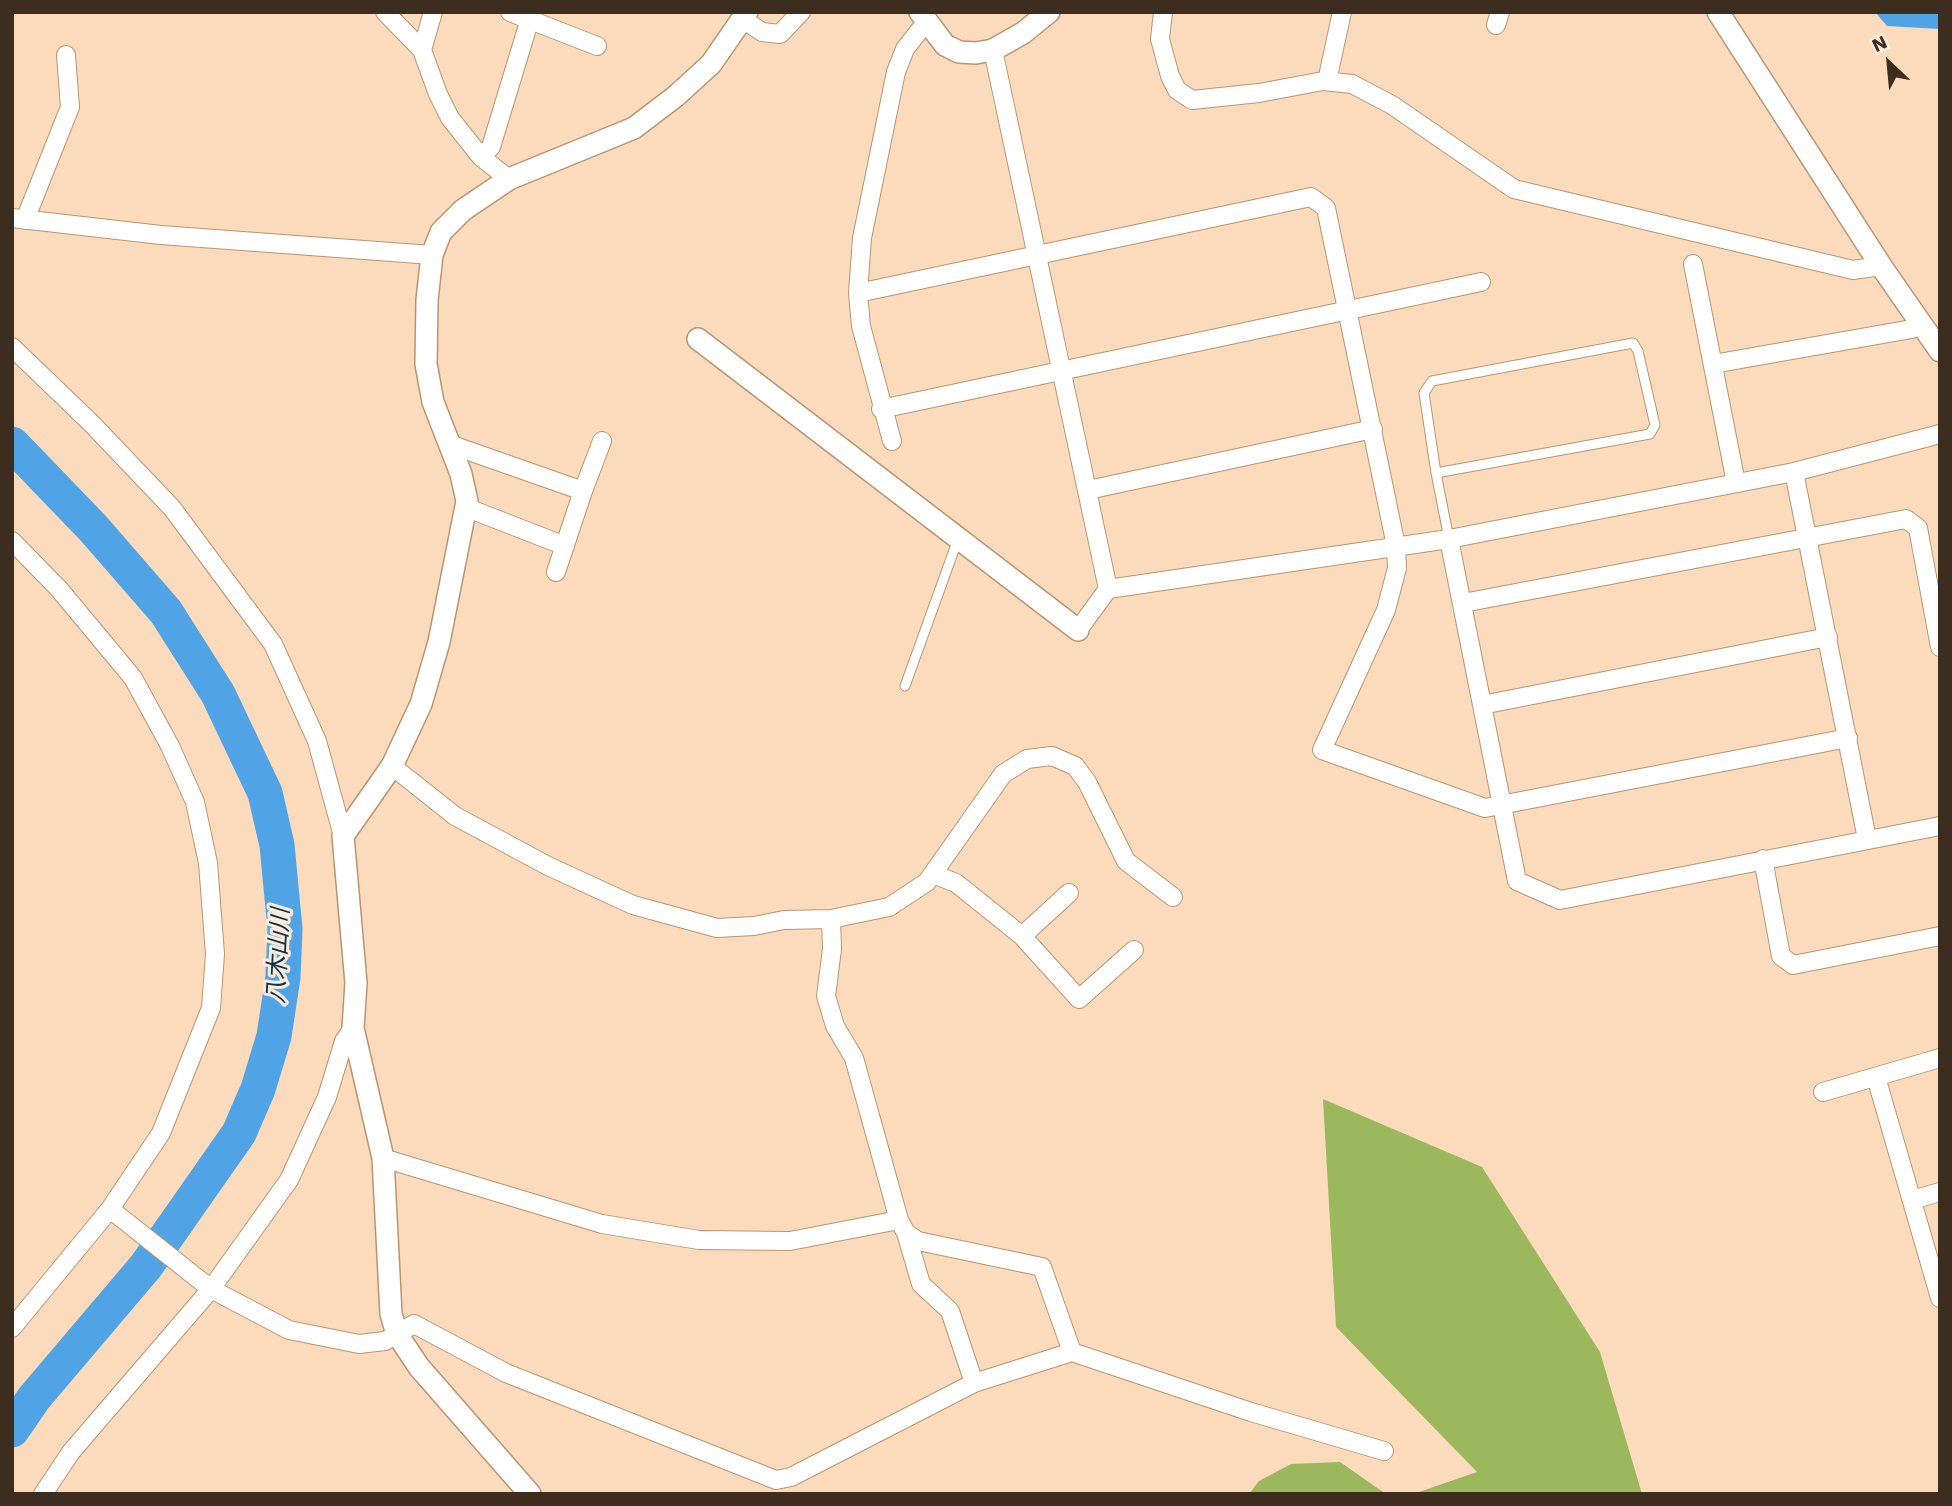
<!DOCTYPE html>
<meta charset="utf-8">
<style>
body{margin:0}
#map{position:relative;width:1952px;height:1506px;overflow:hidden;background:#fcdbbd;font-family:"Work Sans",sans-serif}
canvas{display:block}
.frame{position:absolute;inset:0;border:14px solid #3c2d1e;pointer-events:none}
.north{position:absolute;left:1854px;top:28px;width:70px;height:70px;-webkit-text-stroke:5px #fcecdd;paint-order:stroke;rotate:334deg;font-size:19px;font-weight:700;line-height:28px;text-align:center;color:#3c2d1e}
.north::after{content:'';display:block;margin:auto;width:24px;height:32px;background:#3c2d1e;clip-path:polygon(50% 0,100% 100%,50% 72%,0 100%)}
</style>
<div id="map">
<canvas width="1952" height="1506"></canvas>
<div class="frame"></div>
<div class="north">N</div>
</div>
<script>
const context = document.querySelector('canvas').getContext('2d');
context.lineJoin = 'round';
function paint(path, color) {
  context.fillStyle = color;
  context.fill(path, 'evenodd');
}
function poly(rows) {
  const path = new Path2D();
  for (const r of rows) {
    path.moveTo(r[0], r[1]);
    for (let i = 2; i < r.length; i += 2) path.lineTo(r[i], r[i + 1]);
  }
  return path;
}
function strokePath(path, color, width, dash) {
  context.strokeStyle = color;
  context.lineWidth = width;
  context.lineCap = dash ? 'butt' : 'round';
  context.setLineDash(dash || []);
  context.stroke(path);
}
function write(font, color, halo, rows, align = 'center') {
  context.font = font + ' "Work Sans","Noto Sans JP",sans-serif';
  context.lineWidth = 6;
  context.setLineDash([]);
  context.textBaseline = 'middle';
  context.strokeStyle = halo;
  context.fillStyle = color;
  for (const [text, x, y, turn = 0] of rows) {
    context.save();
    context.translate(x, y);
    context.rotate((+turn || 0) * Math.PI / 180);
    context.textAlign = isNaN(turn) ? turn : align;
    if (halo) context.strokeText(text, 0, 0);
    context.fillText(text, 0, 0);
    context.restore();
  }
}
paint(poly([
 [1323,1099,1482,1167,1600,1352,1642,1494,1413,1494,1477,1472,1336,1327],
 [1340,1462,1386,1494,1249,1494,1259,1481,1291,1464]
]), '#9bb95c');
paint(poly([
 [1875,12,1940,12,1940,29,1887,26]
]), '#50a4e5');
strokePath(poly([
 [12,444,93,528,166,612,218,694,265,793,277,845,285,929,283,977,274,1036,258,1089,239,1133,146,1266,34,1398,12,1430]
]), '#50a4e5', 35);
const service = poly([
 [1436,473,1650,434,1655,425,1638,351,1633,343,1432,381,1424,393,1436,473,1449,539],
 [905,686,958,539]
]);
const minor = poly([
 [385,12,422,50],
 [433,12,422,50,438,94,450,118,481,157,509,179],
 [510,12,597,46],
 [1163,12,1160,39,1170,76,1177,90,1192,100,1259,93,1323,81,1352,84,1392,105,1514,189,1853,270,1881,266],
 [744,20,762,32,780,34,801,12],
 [1496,25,1500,12],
 [993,50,1108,589],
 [1327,81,1342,12],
 [481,157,491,147,532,12],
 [12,218,161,235,432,255],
 [25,220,70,107,66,55],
 [1693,264,1736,483],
 [858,293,1311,197,1326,208,1396,546,1397,568,1386,610,1322,750,1485,808,1848,738],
 [12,347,92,424,172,508,273,644,317,741,343,836],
 [1713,364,1923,327],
 [881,409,1481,282],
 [892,441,861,326,858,293,862,238,896,72,905,49,927,21],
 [449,444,583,491,556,572],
 [1794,472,1867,839],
 [1088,490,1373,429],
 [583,491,602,441],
 [465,507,565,546],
 [1449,539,1517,881,1560,900,1940,826],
 [12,541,59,589,133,678,170,746,195,802,208,863,215,954,211,1008,161,1133,110,1209,12,1328],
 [1463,603,1906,519,1918,528,1940,647],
 [1078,630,1108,589,1449,539,1794,472,1940,434],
 [1482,705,1828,637],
 [392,766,455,816,548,866,633,905,717,928,754,926,784,920,831,919,889,907,927,882,1003,774,1027,759,1052,756,1075,766,1087,782,1126,861,1173,897],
 [1763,859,1781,956,1793,965,1940,936],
 [933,874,956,883,1022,936,1079,999,1134,950],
 [831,919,832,949,826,996,835,1026,854,1058,899,1220,906,1233,918,1241,1042,1267,1072,1352],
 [1022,936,1069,893],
 [1876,1077,1940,1298],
 [1823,1092,1940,1058],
 [383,1158,602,1224,699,1240,790,1241,899,1220],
 [1912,1200,1940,1192],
 [110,1209,211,1289,289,1330,359,1344,385,1341,414,1324,506,1373,776,1480,791,1477,974,1383,1072,1352,1251,1412,1384,1451],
 [906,1233,921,1284,950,1311,974,1383],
 [43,1494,71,1452,211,1289,289,1180,327,1097,344,1041,353,1028]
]);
const tertiary = poly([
 [920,12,945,45,959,52,976,53,993,50,1023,33,1049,12],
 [1718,12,1881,266,1940,351],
 [698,339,1078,630],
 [530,1494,419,1367,397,1334,391,1314,383,1158,353,1028,356,983,343,836,392,766,421,704,439,642,467,501,461,474,433,402,426,364,427,300,432,255,441,232,463,210,509,179,634,128,676,96,711,64,747,12]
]);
strokePath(service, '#ba9470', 11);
strokePath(minor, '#ba9470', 20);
strokePath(tertiary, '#ba9470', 24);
strokePath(service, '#fff', 9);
strokePath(minor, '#fff', 18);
strokePath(tertiary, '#fff', 21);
write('italic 24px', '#0e324c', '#fcecdd', [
 ["八木山川",279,956,-87]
]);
</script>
